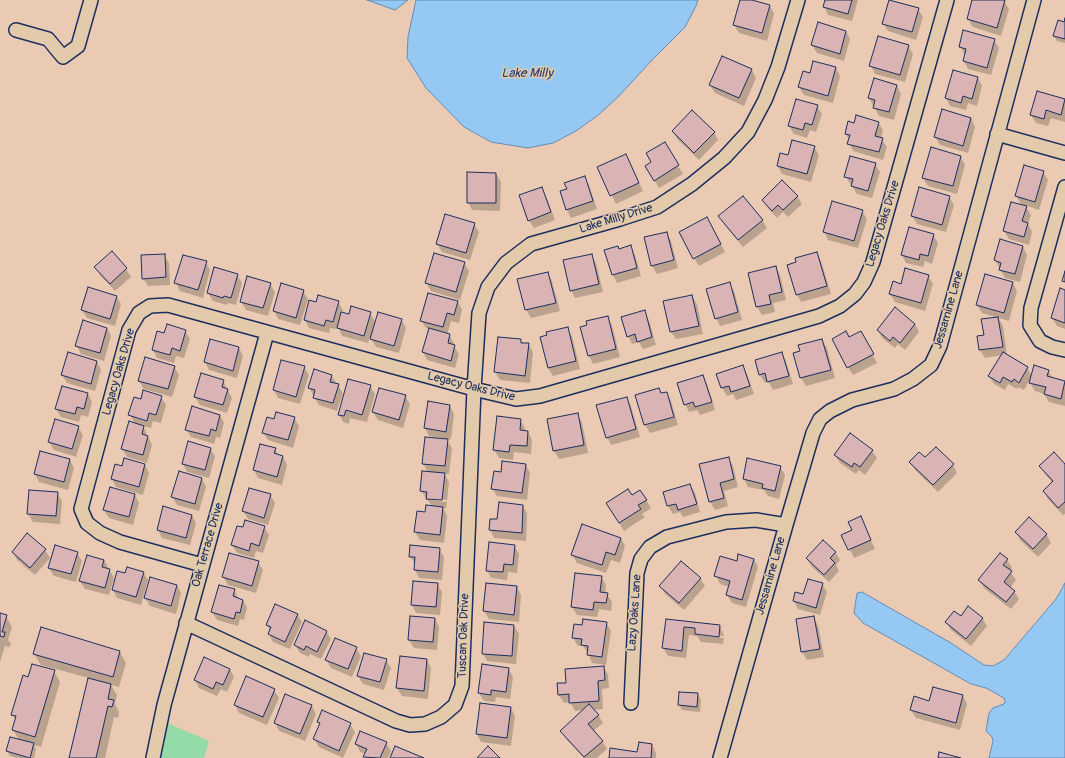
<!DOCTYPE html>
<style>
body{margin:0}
canvas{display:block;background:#eacab2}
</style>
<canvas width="1065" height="758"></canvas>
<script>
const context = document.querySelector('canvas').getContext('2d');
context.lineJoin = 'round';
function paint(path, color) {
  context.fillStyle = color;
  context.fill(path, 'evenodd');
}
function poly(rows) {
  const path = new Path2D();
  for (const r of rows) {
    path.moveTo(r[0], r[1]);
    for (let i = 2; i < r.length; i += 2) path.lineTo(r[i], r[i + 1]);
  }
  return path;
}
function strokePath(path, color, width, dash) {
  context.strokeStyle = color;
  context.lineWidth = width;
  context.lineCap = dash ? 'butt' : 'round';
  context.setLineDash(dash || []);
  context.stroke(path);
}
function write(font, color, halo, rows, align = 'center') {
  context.font = font + ' Pangolin,sans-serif';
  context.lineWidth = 3;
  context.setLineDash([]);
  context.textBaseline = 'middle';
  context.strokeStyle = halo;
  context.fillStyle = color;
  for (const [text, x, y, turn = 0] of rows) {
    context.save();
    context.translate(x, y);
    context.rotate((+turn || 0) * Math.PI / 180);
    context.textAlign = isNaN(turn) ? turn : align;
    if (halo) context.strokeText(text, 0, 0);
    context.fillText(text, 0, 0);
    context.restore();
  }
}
paint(poly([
 [165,722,209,741,204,758,158,758]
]), '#94dba9');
const water = poly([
 [367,0,408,0,395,10,367,0],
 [416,0,698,0,696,6,685,27,653,59,619,96,597,116,576,131,553,143,528,148,491,142,464,127,426,88,407,58,408,37,416,0],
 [1065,583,1065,758,989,758,993,741,992,737,986,731,989,713,993,708,1004,704,1005,701,1004,698,986,688,971,684,863,623,854,613,857,593,862,592,951,643,984,665,993,666,1004,660,1056,599,1065,583]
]);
paint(water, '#95c9f3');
strokePath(water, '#648bb7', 1);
paint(poly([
 [741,0,749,0,770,6,774,14,767,41,739,33,734,25],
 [826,0,858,0,852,21,828,15,824,7],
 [973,0,1004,1,1009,9,1001,36,973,27,968,19],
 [918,9,923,17,916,40,888,31,883,23],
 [1065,22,1065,43,1057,41,1054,36],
 [846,31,850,39,844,61,817,53,812,45],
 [994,40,999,48,991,75,968,69,964,61,965,55,960,46],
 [908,46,913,54,905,82,875,74,871,66],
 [814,62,836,68,840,76,833,103,804,95,799,87,810,74],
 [752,70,756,78,744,106,715,93,710,85],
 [978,78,982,86,977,106,968,103,966,110,950,106,946,98],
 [897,86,901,94,894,120,879,116,869,98],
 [1038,92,1065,100,1065,122,1051,118,1048,126,1036,123,1031,115],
 [817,106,822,114,816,132,810,130,807,138,794,134,789,126],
 [971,118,975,127,968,153,940,145,935,137],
 [878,122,883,130,881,139,887,147,883,160,853,151,849,143,849,140,846,134,855,124],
 [673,132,714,132,718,140,699,160,678,140],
 [665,144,683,174,659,188,646,166,653,162],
 [814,147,819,155,811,182,782,174,778,166,789,156],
 [932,149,961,157,965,165,957,194,928,186,923,178],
 [626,155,643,191,616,204,598,167],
 [875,164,880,172,872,198,857,194,846,177],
 [1043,172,1048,180,1039,210,1025,205,1031,215,1028,224,1032,232,1029,245,1009,239,1004,231,1022,206,1016,196],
 [496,174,501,182,500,211,472,210,468,202],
 [584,177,589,185,597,209,571,218,567,210,568,190],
 [542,188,546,196,555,220,534,228,529,220],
 [797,196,802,204,788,217,783,212,777,218,768,208,763,200],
 [949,197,954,205,946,232,917,224,912,216],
 [862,211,867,219,858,248,828,240,824,231],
 [720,216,762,220,767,228,743,247,724,224],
 [474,224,479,232,470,260,442,252,437,244],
 [711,226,725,252,699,266,694,258],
 [667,233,671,241,678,268,657,274,652,266],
 [933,235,938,243,932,264,925,261,923,267,906,263,902,255],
 [630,247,635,255,641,276,617,283,613,275,619,250],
 [1023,247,1027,255,1020,282,1005,278,995,260],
 [111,253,126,269,131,277,115,291,100,275,96,267],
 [817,253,821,261,831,294,801,302,797,294],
 [164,255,169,263,170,285,148,286,143,278],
 [591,255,596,263,603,292,575,298,571,290],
 [206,262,210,270,203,298,180,291,176,283],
 [464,263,469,271,460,300,431,291,426,283],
 [776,267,780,275,786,300,773,303,775,312,762,315,757,307],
 [548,273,552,281,560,311,531,318,526,310,518,280],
 [237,275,242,283,236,305,228,303,227,305,213,301,208,293],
 [986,275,1013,283,1017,291,1009,321,982,313,977,305],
 [928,276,933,284,925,311,895,302,890,294],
 [729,283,734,291,742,320,720,326,716,318],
 [270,284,275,292,268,316,246,310,241,301],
 [303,291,308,299,300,325,278,319,274,311],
 [1065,291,1065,329,1057,326,1052,318],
 [116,296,121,304,115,326,87,318,82,310],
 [692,296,697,304,703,334,676,339,671,332],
 [338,302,343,310,342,313,349,315,370,313,376,323,401,319,406,328,399,353,376,347,370,337,368,343,342,336,338,327,337,329,330,328,329,333,309,328,305,320,317,303],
 [458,302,462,310,459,323,451,321,447,335,449,335,454,343,453,345,459,354,455,368,427,360,423,352,429,329,426,328,421,320],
 [644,312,649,320,656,345,643,349,639,342,632,344,628,336],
 [607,317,612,325,620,357,593,364,589,356],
 [998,318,1003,326,1007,356,1027,368,1032,376,1048,370,1053,379,1065,382,1065,406,1049,402,1044,394,1035,391,1030,383,1031,377,1024,390,1018,387,1017,389,1008,384,1005,390,994,384,989,376,1002,355,985,358,980,350,978,337,985,336],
 [915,324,919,332,905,350,898,344,895,348,882,338,878,330],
 [107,328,111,336,104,361,81,354,77,346],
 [567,328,572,336,580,369,553,376,548,368],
 [185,331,190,339,184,358,176,356,174,363,157,358,153,350,165,334],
 [849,338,865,340,877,363,853,375,848,367],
 [211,340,239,348,243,356,237,378,209,370,205,362],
 [520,340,522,344,528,344,533,352,530,383,500,380,495,372],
 [822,340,827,348,835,378,806,386,801,378,795,354],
 [781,353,786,361,793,384,773,390,768,381,765,383,760,375],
 [97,362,101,370,95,391,67,383,62,375],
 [743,366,747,374,754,394,736,400,733,394,727,396,722,388,718,374],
 [174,367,179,375,172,397,144,389,139,381],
 [304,367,309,375,300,404,278,398,274,390],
 [331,375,343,393,337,411,319,405,309,388],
 [703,376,707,384,715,410,700,415,697,410,689,412,685,404],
 [223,381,232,398,227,413,200,405,195,397],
 [370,386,375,394,367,422,350,418,349,424,343,422,339,414],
 [63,387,88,394,92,402,88,417,81,415,79,422,61,417,56,409],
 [659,389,662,394,667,393,671,401,678,425,650,433,645,425,637,395],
 [405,396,410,404,403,428,378,420,373,412],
 [161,397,166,405,161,423,153,421,151,428,143,426,152,445,147,463,127,457,122,449,135,424,130,415,141,400],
 [626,398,631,406,640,437,611,445,607,437],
 [450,406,454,414,451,439,446,439,452,448,449,474,444,473,449,482,447,500,430,498,430,500,447,502,446,508,443,508,447,516,444,543,420,540,415,532,432,506,421,491,428,472,423,464,442,438,429,436,425,428],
 [577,414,582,422,588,453,559,459,554,451,548,420],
 [220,415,224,423,220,438,216,437,214,444,191,437,186,429],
 [294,418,299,426,293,448,268,440,263,432,275,421],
 [520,420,525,428,525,432,528,432,532,440,531,454,514,452,513,460,499,458,494,450],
 [78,427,83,435,76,457,54,450,49,442],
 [210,448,215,456,209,478,187,472,183,464],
 [275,449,279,456,283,457,287,465,282,485,258,478,254,470],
 [872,451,877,458,865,475,859,470,856,474,840,463,835,455],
 [41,452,70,460,74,468,68,490,39,482,35,474],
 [728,458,733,466,738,487,724,491,728,506,715,510,710,502,701,465],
 [925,459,953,465,957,473,938,492,915,470,910,462],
 [145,465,149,473,143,495,116,487,112,479,122,467],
 [526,465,530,473,527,500,497,496,492,488,502,473],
 [1040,466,1065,466,1065,514,1063,515,1048,499,1044,491,1053,483,1045,474],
 [780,467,785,475,779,499,768,496,764,490,748,487,744,479],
 [202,479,206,487,199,511,177,505,172,497],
 [690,485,695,493,700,512,683,517,680,512,673,514,668,506,664,493],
 [110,488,135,495,139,503,133,525,109,518,104,510],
 [57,493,62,501,60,524,33,522,28,514],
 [270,495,275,503,268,525,248,519,243,511],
 [632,496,646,500,651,508,642,514,645,517,624,531,612,512],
 [523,505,527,514,526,541,494,538,490,530,498,520],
 [192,515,196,523,190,545,162,538,158,530],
 [1029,519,1047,535,1051,543,1038,557,1020,540,1016,532],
 [865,526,875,549,854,558,843,535],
 [264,527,269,535,263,553,256,551,254,558,237,553,232,545,244,529],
 [621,538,625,546,620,563,611,560,606,573,577,563,572,555],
 [514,546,519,554,517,573,508,572,507,580,491,578,487,570],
 [439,549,444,557,442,580,419,578,415,570,415,564,410,556],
 [45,550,50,558,35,575,17,560,13,552],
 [835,552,840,560,836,565,839,571,829,582,812,567,807,559],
 [77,553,82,561,76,582,54,576,49,568],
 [754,559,758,567,746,607,732,603,727,595,729,587,720,584,716,576,737,562],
 [104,560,114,578,109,595,85,589,80,581],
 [1007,560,1012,568,1010,571,1016,580,1010,588,1014,591,1019,599,1011,609,984,588,979,580],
 [258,562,263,570,256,593,228,585,223,577],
 [118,572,126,574,143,572,148,580,141,605,117,598,113,590],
 [601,577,606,585,605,594,607,594,612,602,611,611,599,609,597,617,577,615,572,607],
 [700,578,705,586,684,610,665,594,661,586],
 [437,584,442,592,440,615,416,613,412,605],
 [822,584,827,592,820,615,798,609,794,601],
 [177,585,181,593,176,614,150,606,145,598],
 [517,587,521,595,519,622,489,619,484,611],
 [234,590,239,599,243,600,247,608,244,620,240,619,238,626,217,620,212,612],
 [0,614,6,616,12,627,8,640,11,644,10,647,5,646,0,662],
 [297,614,302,622,290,649,273,642,269,634,270,631,267,625],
 [813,617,818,625,824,657,807,660,802,652],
 [961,617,982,618,987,626,971,646,951,630,946,622],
 [435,619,439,627,437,650,414,648,409,640],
 [666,620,720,626,724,636,698,633,698,635,724,638,723,644,701,642,697,636,689,635,686,658,668,656,663,648],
 [606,623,611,631,606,665,592,663,588,653,583,646,578,646,573,638,582,626],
 [514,626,519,634,516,664,487,661,483,653],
 [41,629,120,652,126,663,119,687,111,685,117,695,115,704,119,712,118,718,114,717,105,758,70,758,89,678,41,665,34,654],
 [326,631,331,639,321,659,310,654,309,657,300,653,295,645],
 [356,648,361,656,352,677,331,668,326,660],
 [386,660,391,668,384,690,363,684,358,676],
 [427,660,431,668,428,699,402,696,397,688],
 [604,667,608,675,609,688,602,689,603,709,593,710,598,715,603,723,593,731,602,741,607,749,597,758,584,758,566,739,562,731,584,710,575,711,570,702,564,703,559,695,567,683],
 [508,668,513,677,510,699,496,697,495,702,484,701,479,693],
 [230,669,234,677,227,692,221,689,217,696,199,688,195,680],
 [54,671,60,682,41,747,34,745,36,749,34,758,17,758,10,756,7,751,19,740,13,730,16,720,12,715,29,678],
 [274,690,279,698,267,725,239,713,235,705],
 [698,694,701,700,700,712,682,710,679,705],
 [963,696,967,704,960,730,916,718,911,710,929,702],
 [312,706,316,714,305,741,279,731,275,723],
 [511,708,515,716,511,746,481,742,477,734],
 [318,722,350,724,355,732,343,758,319,747,314,739,320,726],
 [386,743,391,751,388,758,365,758,366,754,360,752,356,744],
 [652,745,656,753,656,758,610,758,638,753]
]), '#0003');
const building = poly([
 [740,0,752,0,770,5,762,33,733,25,740,0],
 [825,0,852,0,848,14,823,7,825,0],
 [889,0,919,8,912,32,882,24,889,0],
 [972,0,1005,0,997,28,967,19,972,0],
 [1065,18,1065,39,1053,36,1058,20,1064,22,1065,18],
 [818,22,846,31,840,54,811,45,818,22],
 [963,30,995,39,987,68,963,61,966,49,959,47,963,30],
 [878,36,909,45,900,75,869,66,878,36],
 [722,56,752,69,739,98,709,85,722,56],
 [813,61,836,67,828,96,798,87,803,71,810,73,813,61],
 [953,70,978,77,972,99,963,96,961,103,945,98,953,70],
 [874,78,897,85,889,112,873,108,875,100,868,98,874,78],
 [1037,91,1065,99,1061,115,1046,110,1044,119,1030,115,1037,91],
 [796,99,818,105,812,125,805,123,803,130,788,126,796,99],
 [942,109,971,118,963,146,934,137,942,109],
 [692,110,715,132,694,153,672,131,692,110],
 [856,115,879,122,875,136,883,138,879,152,847,144,850,135,845,134,848,121,854,123,856,115],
 [792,140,815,146,807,174,777,166,780,153,788,155,792,140],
 [665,142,679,165,654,181,645,166,651,162,646,153,665,142],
 [931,147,961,156,953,186,922,178,931,147],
 [626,154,639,183,610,196,597,167,626,154],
 [850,156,876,163,868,191,851,186,853,179,844,177,850,156],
 [1024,165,1044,171,1035,202,1015,196,1024,165],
 [467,172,496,173,496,203,467,203,467,172],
 [585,176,593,201,566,210,560,191,567,189,564,183,585,176],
 [782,180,798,196,783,210,778,205,772,211,762,200,782,180],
 [542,187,551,212,528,221,519,195,542,187],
 [919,187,950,196,942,225,911,216,919,187],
 [743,196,763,220,738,240,718,216,743,196],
 [832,201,863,210,854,241,823,232,832,201],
 [1011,202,1027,206,1022,221,1028,223,1024,237,1003,231,1011,202],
 [445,214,475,223,466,253,436,244,445,214],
 [707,217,721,244,693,259,679,232,707,217],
 [909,227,934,234,928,256,920,254,919,260,901,255,909,227],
 [667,232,674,260,651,266,644,237,667,232],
 [1000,239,1023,246,1015,274,999,270,1001,263,994,260,1000,239],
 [631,245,637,268,612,275,604,250,618,246,619,249,631,245],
 [112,251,127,268,110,284,94,267,112,251],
 [817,252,827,286,796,295,787,265,796,262,795,258,817,252],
 [434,253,465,262,456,292,425,283,434,253],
 [165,254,166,277,142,279,141,255,165,254],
 [592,254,599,284,570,291,563,260,592,254],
 [183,255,207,261,198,290,174,283,183,255],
 [776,266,782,292,769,295,771,304,756,307,748,273,776,266],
 [214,267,238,274,231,298,224,296,223,298,207,293,214,267],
 [905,268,929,275,921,303,889,294,893,281,901,284,905,268],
 [1065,271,1065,282,1062,281,1065,271],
 [548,272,556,303,525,310,517,279,548,272],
 [985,274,1013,282,1004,313,976,305,985,274],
 [247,276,271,283,263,308,240,302,247,276],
 [730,282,738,312,715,319,706,289,730,282],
 [281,283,304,290,296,318,273,311,281,283],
 [88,287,117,296,110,319,81,310,88,287],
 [1060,288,1065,290,1065,323,1051,318,1060,288],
 [428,293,458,301,454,315,447,313,443,327,420,321,428,293],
 [318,295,339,301,333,322,326,320,324,326,304,320,309,300,316,302,318,295],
 [692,295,699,326,670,332,663,301,692,295],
 [351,306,371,312,364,336,337,328,341,312,349,314,351,306],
 [895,307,915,324,900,343,893,337,890,341,877,330,895,307],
 [645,310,652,337,637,342,635,334,627,337,621,317,645,310],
 [378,312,402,319,394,346,370,339,378,312],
 [608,316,616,349,588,356,580,327,587,325,586,321,608,316],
 [998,317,1003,347,979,350,977,336,984,335,981,319,998,317],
 [83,320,107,328,100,353,75,346,83,320],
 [167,324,186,330,180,351,172,348,170,355,152,350,157,331,164,333,167,324],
 [568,327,576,361,548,368,540,337,547,335,546,332,568,327],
 [429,328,450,334,448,343,455,345,451,361,422,352,429,328],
 [846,331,849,337,861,331,874,354,847,368,832,339,846,331],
 [498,337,521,339,521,343,529,343,525,376,494,372,498,337],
 [210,339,239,347,233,371,204,362,210,339],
 [822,339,831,370,800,378,793,353,800,351,798,345,822,339],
 [68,352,97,361,91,384,61,375,68,352],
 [782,352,789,376,767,382,765,373,759,375,755,360,782,352],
 [1003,352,1028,367,1019,383,1014,379,1012,382,1003,377,1000,383,988,376,1003,352],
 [145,357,175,366,168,389,138,381,145,357],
 [281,360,305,366,296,397,273,390,281,360],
 [743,365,750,386,731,392,729,386,721,388,716,374,743,365],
 [1034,365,1049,370,1047,376,1065,381,1061,399,1044,394,1046,387,1029,383,1034,365],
 [314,369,332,375,330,382,339,384,333,403,313,398,315,390,308,388,314,369],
 [201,373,224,380,222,387,228,389,223,405,194,397,201,373],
 [703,375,712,402,695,407,693,402,684,405,677,383,703,375],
 [348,379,371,385,362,415,346,410,344,416,338,415,348,379],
 [62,386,88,393,84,409,77,407,75,414,55,409,62,386],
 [379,388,406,395,399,420,372,412,379,388],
 [659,388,661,393,667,392,674,417,644,425,635,395,659,388],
 [143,390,162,396,156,415,149,413,147,421,128,415,134,397,141,399,143,390],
 [627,397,636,429,606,438,596,405,627,397],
 [428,401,450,405,446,432,424,428,428,401],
 [192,406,220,415,216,431,211,429,209,436,185,430,192,406],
 [276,412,295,417,288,440,262,433,267,417,274,419,276,412],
 [578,413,584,445,553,451,547,419,578,413],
 [497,416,521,419,520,430,528,431,527,446,510,445,509,452,493,450,497,416],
 [55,419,79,426,72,449,48,442,55,419],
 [129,421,144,426,142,434,148,436,143,455,121,449,129,421],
 [850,433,873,450,860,467,854,463,852,467,834,455,850,433],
 [425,437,448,439,445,466,422,464,425,437],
 [188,441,211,448,205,470,182,464,188,441],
 [260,444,276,448,274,453,283,456,277,477,253,470,260,444],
 [936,447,954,464,933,485,909,462,919,452,925,457,936,447],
 [40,451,70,459,64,482,34,474,40,451],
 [1054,452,1065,464,1065,502,1058,508,1043,491,1053,481,1039,466,1054,452],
 [729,457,734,479,720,483,724,498,709,502,699,464,729,457],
 [124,458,145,464,139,487,111,479,115,464,122,466,124,458],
 [747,458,781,466,775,491,762,488,763,484,743,479,747,458],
 [502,461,526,464,522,493,491,489,494,471,501,472,502,461],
 [179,471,202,478,195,504,171,497,179,471],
 [422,471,445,473,442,500,426,499,427,492,420,491,422,471],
 [690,484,697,504,678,510,676,504,667,506,663,492,690,484],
 [110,487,135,494,129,517,103,510,110,487],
 [249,488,271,494,264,518,242,511,249,488],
 [628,489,632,495,640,490,647,500,638,505,641,509,619,523,606,503,628,489],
 [29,490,58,492,56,516,27,514,29,490],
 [499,502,523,505,522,533,489,530,490,519,497,519,499,502],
 [426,505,443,507,440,535,414,532,417,511,425,512,426,505],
 [163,506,192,515,186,538,157,530,163,506],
 [861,516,871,540,848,550,841,535,852,530,848,522,861,516],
 [1029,517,1047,534,1033,549,1015,532,1029,517],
 [245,520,265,526,259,546,251,543,249,551,231,545,237,526,243,527,245,520],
 [582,524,621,538,615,555,606,552,602,565,571,555,582,524],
 [27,533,46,549,30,568,12,552,27,533],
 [823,540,836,552,830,558,835,563,824,575,806,558,823,540],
 [489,542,515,545,513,565,504,564,503,572,486,571,489,542],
 [55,545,78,552,71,574,48,568,55,545],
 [410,545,440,548,438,572,414,570,415,557,409,557,410,545],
 [229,553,259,561,252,586,222,577,229,553],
 [1000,553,1008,559,1003,565,1012,571,1004,582,1015,591,1006,602,978,580,1000,553],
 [738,554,754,559,742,600,726,595,730,581,714,576,720,556,737,561,738,554],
 [87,555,104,560,102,567,110,569,105,588,79,581,87,555],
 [681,561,701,578,679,603,659,586,681,561],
 [127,567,144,572,136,597,112,590,117,571,125,573,127,567],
 [575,573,602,576,600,592,608,593,606,603,594,602,593,610,571,607,575,573],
 [150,577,177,585,171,606,144,598,150,577],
 [808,579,823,583,816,608,793,601,795,592,803,594,808,579],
 [413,581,438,583,436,607,411,605,413,581],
 [486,583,517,586,514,615,483,611,486,583],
 [219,585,235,589,233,596,243,600,240,613,236,612,234,619,211,612,219,585],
 [275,604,298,614,285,642,268,634,271,627,266,625,275,604],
 [968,606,983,618,966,639,945,622,954,611,961,616,968,606],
 [0,613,7,615,2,632,5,632,4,637,0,636,0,613],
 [410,616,435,618,433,642,408,640,410,616],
 [814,616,820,649,801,652,796,619,814,616],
 [583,619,607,622,602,657,587,655,588,646,581,645,582,639,572,638,574,624,582,625,583,619],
 [666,619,720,625,719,637,695,634,695,628,684,627,682,651,662,648,666,619],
 [305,620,327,631,317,652,306,646,304,650,294,645,305,620],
 [484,622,514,625,512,656,482,654,484,622],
 [41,627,120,651,113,677,33,654,41,627],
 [335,638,357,647,348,669,325,660,335,638],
 [364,653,387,659,380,682,357,676,364,653],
 [400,656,427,659,424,691,396,688,400,656],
 [204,657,230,669,223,685,216,682,213,689,194,680,204,657],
 [32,664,55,670,35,737,12,730,16,716,11,715,23,675,28,677,32,664],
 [482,664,509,668,506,692,491,690,491,695,478,693,482,664],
 [604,666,605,680,598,681,599,701,569,703,569,694,558,695,557,683,566,683,565,669,604,666],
 [246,676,275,689,263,717,234,705,246,676],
 [88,678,111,684,108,699,114,700,112,707,108,706,96,758,69,758,88,678],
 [933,687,963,695,956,723,910,710,914,696,929,701,933,687],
 [679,692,698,693,697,707,678,705,679,692],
 [285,694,312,705,300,734,274,723,285,694],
 [480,703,511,707,507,738,476,734,480,703],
 [589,704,599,715,588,724,603,741,584,757,560,731,589,704],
 [322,710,351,723,339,751,313,739,320,723,317,722,322,710],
 [360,731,387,742,380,758,363,757,367,749,355,744,360,731],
 [10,737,34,743,30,758,6,751,10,737],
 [639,742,652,744,651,758,609,758,610,748,637,752,639,742],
 [395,746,424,758,390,758,395,746],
 [488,746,500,758,477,758,488,746],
 [939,752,961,758,938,758,939,752]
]);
paint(building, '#dab3b5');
strokePath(building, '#1b2f5e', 1);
const minor = poly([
 [16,30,48,39,63,57,78,46,91,0],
 [997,134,1065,153],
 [1065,187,1031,308,1030,325,1040,341,1052,347,1065,350],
 [202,565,120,542,100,533,87,523,81,509,129,330,139,313,150,306,168,305,474,389,516,399,540,396,819,316,840,306,855,294,864,282,873,262,947,0],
 [186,623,396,721,410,725,425,724,441,717,455,705,462,686,474,389,479,313,488,287,506,263,531,244,620,219,657,207,692,184,724,158,748,132,765,100,778,67,798,0],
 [631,703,637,573,641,559,650,547,667,537,726,522,756,520,786,525],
 [153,758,164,705,267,333],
 [720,758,786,525,813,433,820,419,830,411,852,400,894,389,913,379,931,365,940,346,1034,0]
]);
strokePath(minor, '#1b2f5e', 16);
strokePath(minor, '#e3caab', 13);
write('12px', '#1b2f5e', '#e3caab', [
 ["Lake Milly Drive",616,219,-17],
 ["Legacy Oaks Drive",883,224,-73],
 ["Jessamine Lane",949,310,-74],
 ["Legacy Oaks Drive",119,372,-74],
 ["Legacy Oaks Drive",471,387,14],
 ["Oak Terrace Drive",208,545,-74],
 ["Jessamine Lane",771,576,-74],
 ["Lazy Oaks Lane",635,613,-86],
 ["Tuscan Oak Drive",464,636,-88]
]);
write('italic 13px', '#273e6d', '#e3caab', [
 ["Lake Milly",527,74]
]);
</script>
